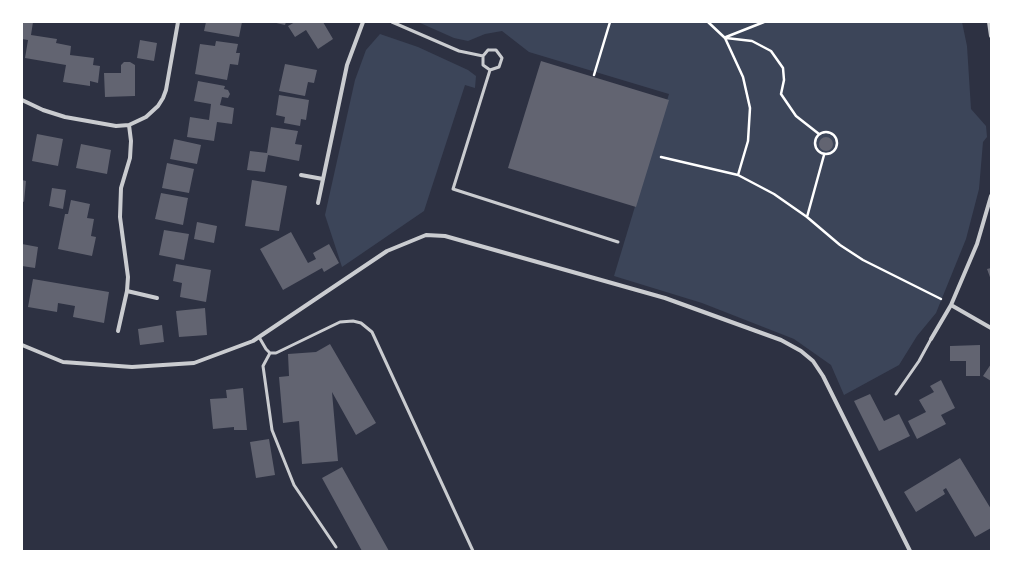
<!DOCTYPE html>
<style>
body{margin:0}
#map{position:relative;width:1013px;height:573px;overflow:hidden;background:#2d3142;font-family:"Source Sans 3",sans-serif}
canvas{display:block}
.frame{position:absolute;inset:0;border:23px solid #fff;pointer-events:none}
</style>
<div id="map">
<canvas width="1013" height="573"></canvas>
<div class="frame"></div>
</div>
<script>
const context = document.querySelector('canvas').getContext('2d');
context.lineJoin = 'round';
function paint(path, color) {
  context.fillStyle = color;
  context.fill(path, 'evenodd');
}
function poly(rows) {
  const path = new Path2D();
  for (const r of rows) {
    if (r.length === 3) {
      path.moveTo(r[0] + r[2], r[1]);
      path.arc(r[0], r[1], r[2], 0, 2 * Math.PI);
      continue;
    }
    path.moveTo(r[0], r[1]);
    for (let i = 2; i < r.length; i += 2) path.lineTo(r[i], r[i + 1]);
  }
  return path;
}
function strokePath(path, color, width, dash) {
  context.strokeStyle = color;
  context.lineWidth = width;
  context.lineCap = dash ? 'butt' : 'round';
  context.setLineDash(dash || []);
  context.stroke(path);
}
paint(poly([
 [418,22,962,22,967,46,971,109,986,126,987,137,983,142,979,189,966,239,936,313,917,336,899,365,844,395,831,365,794,339,702,303,614,276,669,94,529,52,502,31,485,34,468,41,454,38],
 [380,34,418,47,468,70,476,76,475,88,465,85,424,211,342,267,325,215,355,80,366,50]
]), '#3c4559');
paint(poly([
 [22,22,33,22,31,35,57,39,56,43,71,46,70,55,94,58,93,65,100,66,98,83,90,81,90,86,63,82,66,65,25,58,28,40,22,39],
 [206,22,242,22,239,37,204,31],
 [272,22,286,22,285,25],
 [295,22,323,22,333,39,318,49,306,30,295,37,288,26],
 [140,40,157,43,154,61,137,58],
 [216,41,238,44,236,53,240,53,238,65,230,64,227,80,195,74,200,44,215,46],
 [541,61,669,100,636,207,508,168],
 [124,62,130,62,135,65,135,96,105,97,104,73,121,73,121,65],
 [285,64,317,70,314,83,308,82,305,96,279,91],
 [198,81,225,86,224,89,228,90,230,94,228,98,222,97,220,105,234,108,232,124,217,122,214,141,187,137,190,117,209,120,211,104,194,101],
 [279,95,309,100,306,120,301,119,300,126,284,123,285,117,276,115],
 [271,127,298,131,295,144,302,145,299,161,268,155,265,172,247,170,250,151,267,153],
 [37,134,63,139,58,166,32,161],
 [826,144,7],
 [174,139,201,145,197,164,170,159],
 [81,144,111,150,107,174,76,168],
 [167,163,194,169,189,193,162,188],
 [22,180,26,181,24,202,22,201],
 [252,180,287,186,279,231,245,226],
 [52,188,66,190,63,209,49,206],
 [161,193,188,198,183,225,155,219],
 [71,200,90,204,87,218,94,219,91,236,96,237,92,256,58,249,65,214,68,214],
 [197,222,217,226,214,243,194,239],
 [164,230,189,234,184,260,159,255],
 [291,232,308,263,316,259,313,253,329,244,339,263,324,272,322,268,283,290,260,249],
 [22,244,38,247,35,268,22,266],
 [176,264,211,270,206,302,180,297,182,283,173,281],
 [991,268,991,280,987,269],
 [33,279,109,292,104,323,73,317,75,306,58,303,57,312,28,307],
 [205,308,207,335,179,337,176,311],
 [162,325,164,342,140,345,138,329],
 [330,344,376,423,356,435,332,392,338,461,302,464,299,421,283,423,279,377,289,376,288,354,316,352],
 [980,345,980,376,966,376,966,361,950,361,950,346],
 [991,364,991,381,983,376],
 [941,380,955,408,941,415,946,424,917,439,908,421,926,412,919,400,934,392,930,386],
 [243,388,247,430,234,430,234,427,213,429,210,399,227,398,226,390],
 [870,394,884,421,899,414,910,436,879,451,854,401],
 [269,439,275,475,256,478,250,442],
 [960,458,991,509,991,528,975,537,946,488,943,490,945,494,916,512,904,492],
 [342,467,389,551,362,551,322,478]
]), '#626471');
strokePath(poly([
 [708,22,725,38,743,77,750,108,748,141,738,175],
 [726,37,764,22],
 [726,38,752,41,771,51,783,68,784,80,781,94,796,116,819,134],
 [594,75,610,22],
 [826,143,11],
 [661,157,738,175,774,194,807,217,840,245,863,260,941,299],
 [807,217,824,155]
]), '#fff', 2.5);
strokePath(poly([
 [392,22,459,51,483,56],
 [488,50,496,50,502,58,499,67,490,70,483,65,483,56,488,50],
 [490,70,453,189,618,242],
 [259,337,266,349,270,353,276,353,340,322,353,321,361,323,372,332,473,551],
 [270,353,263,366,272,430,294,485,336,547],
 [896,394,919,361,931,339]
]), '#caccd0', 3);
strokePath(poly([
 [989,22,991,36],
 [22,100,43,110,65,117,116,126,129,125,146,117,158,106,163,98,166,90,178,22],
 [301,175,323,179],
 [991,196,977,244,951,305,991,328],
 [318,203,347,65,363,22],
 [127,291,157,298],
 [118,331,127,291,128,277,120,217,121,188,130,158,131,141,129,125],
 [931,339,951,305],
 [22,345,63,362,132,367,194,363,253,341,387,251,426,235,445,236,665,298,781,340,801,351,813,361,823,376,910,551]
]), '#caccd0', 4);
</script>
